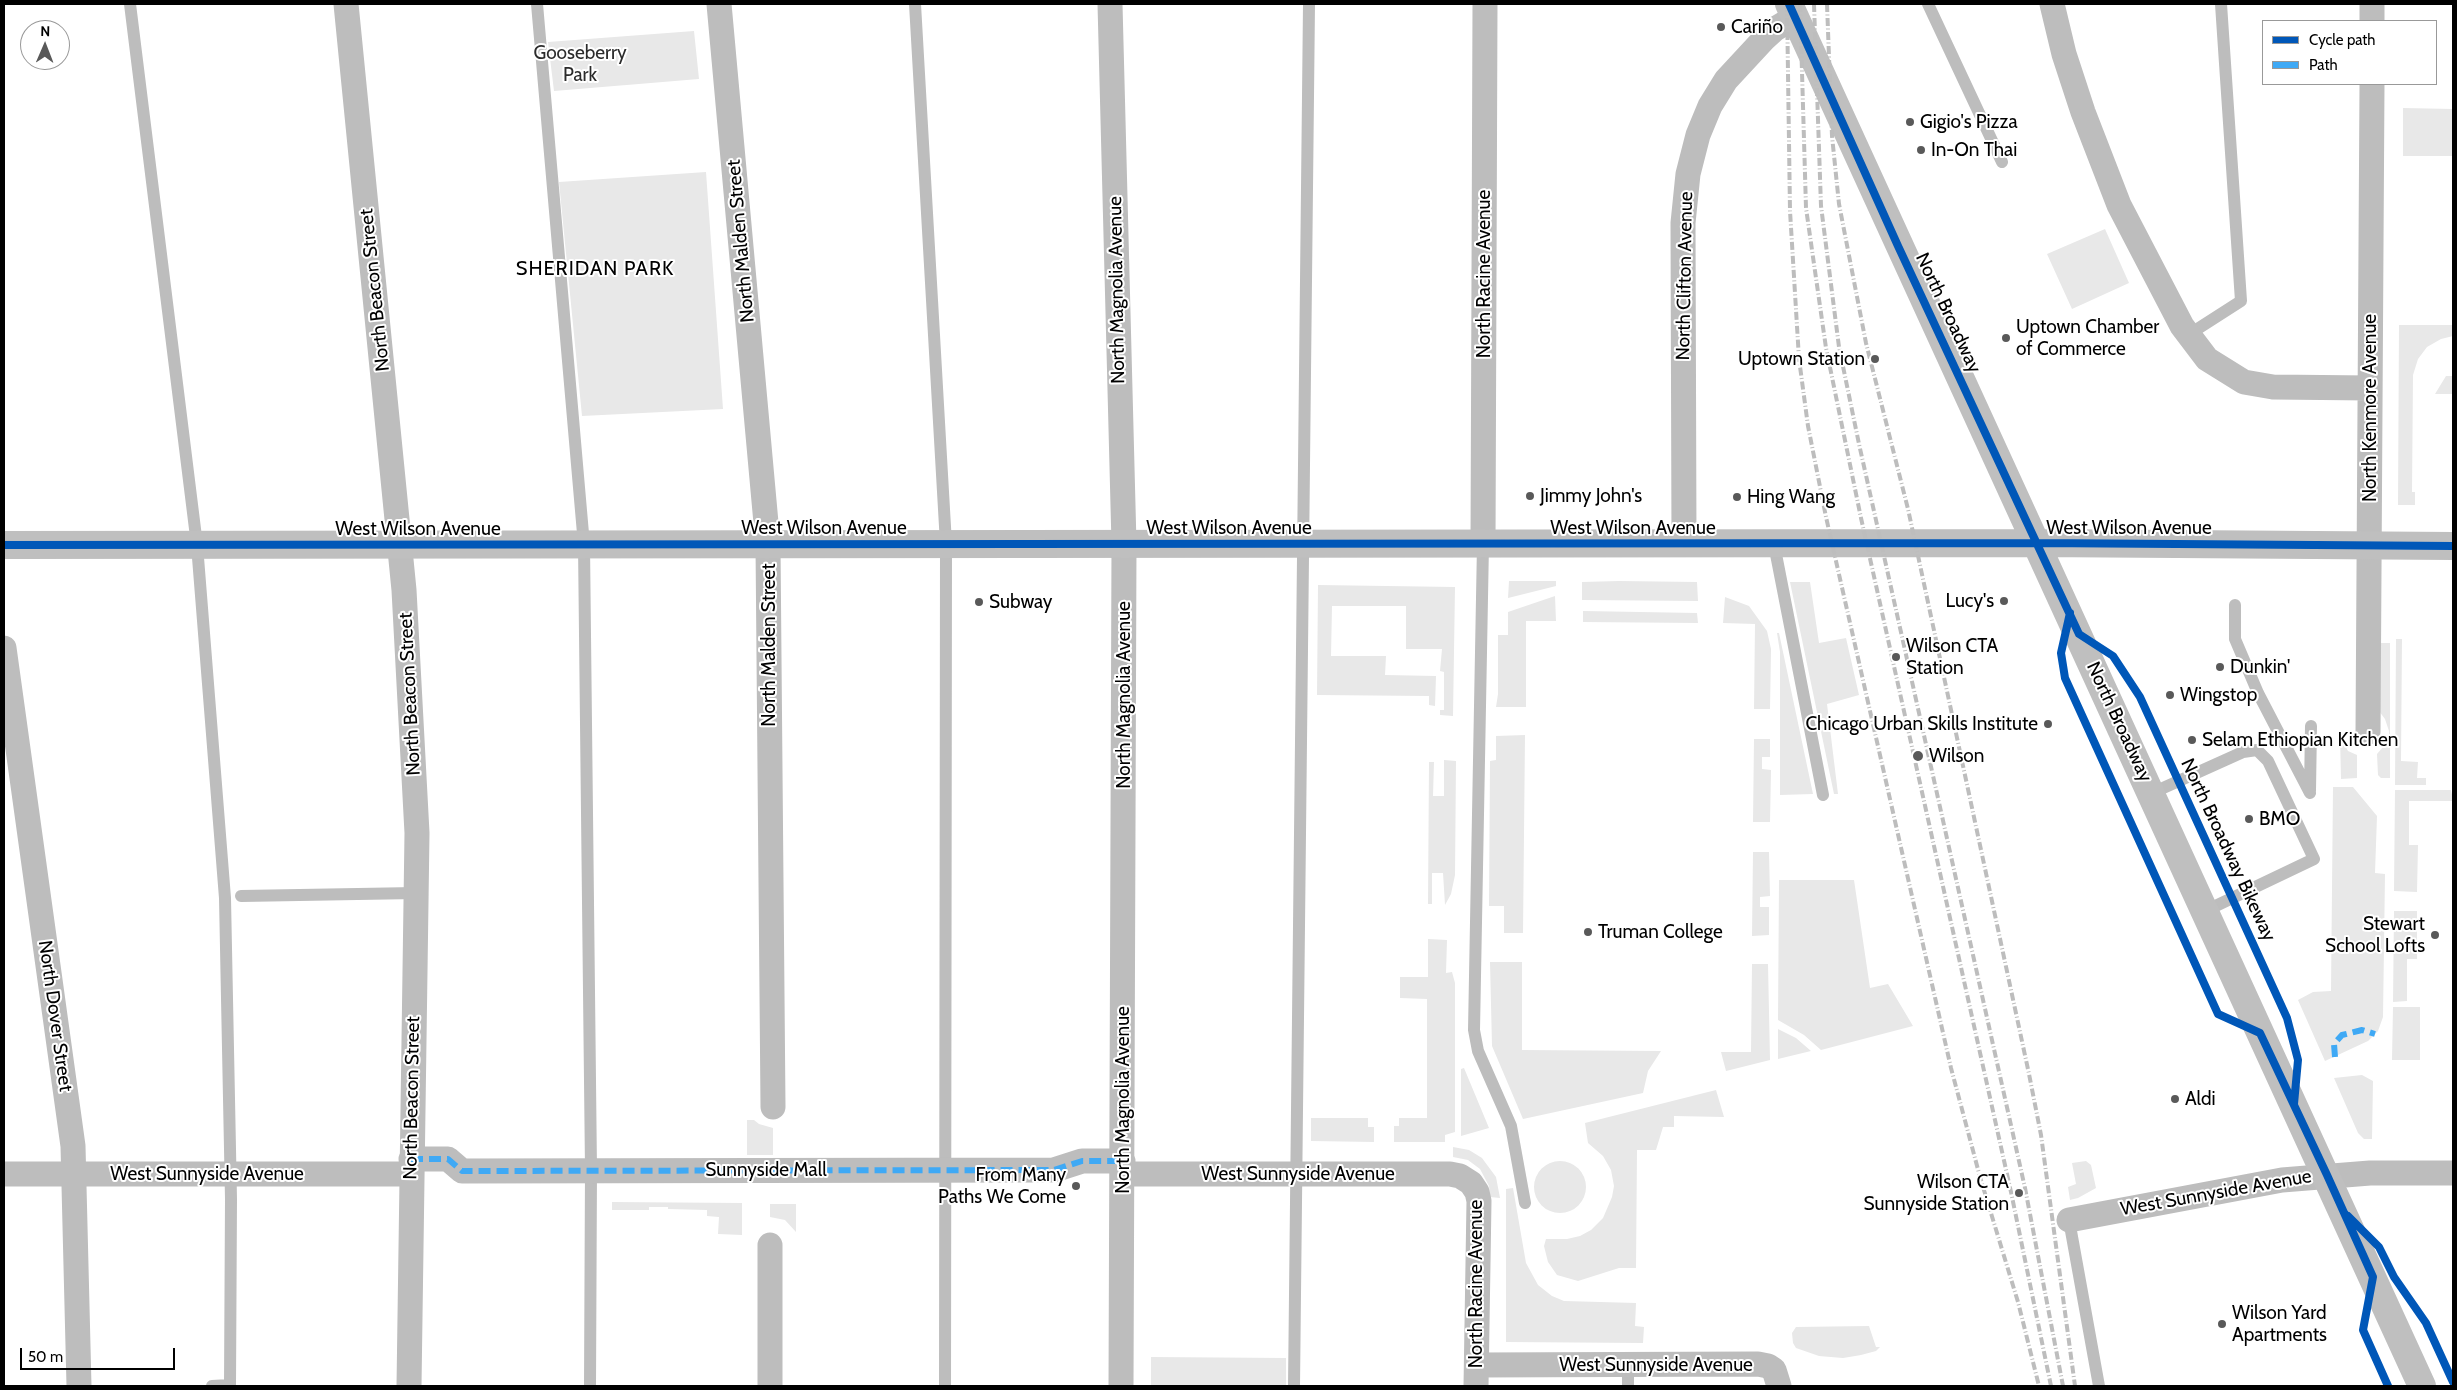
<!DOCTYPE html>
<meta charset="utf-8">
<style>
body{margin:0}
#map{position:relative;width:2457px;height:1390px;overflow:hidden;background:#fff;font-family:Cabin,sans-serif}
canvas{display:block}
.frame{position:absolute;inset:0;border:5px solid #000;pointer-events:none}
.legend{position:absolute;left:2262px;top:20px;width:175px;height:65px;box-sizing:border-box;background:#fff;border:1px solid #999;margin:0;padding:6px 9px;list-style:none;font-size:15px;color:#000}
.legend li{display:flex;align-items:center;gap:10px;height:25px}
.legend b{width:25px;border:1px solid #999}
.north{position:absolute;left:20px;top:20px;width:50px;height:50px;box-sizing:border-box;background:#fff;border:1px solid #999;border-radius:50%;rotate:1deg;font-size:14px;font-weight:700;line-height:20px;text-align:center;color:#000}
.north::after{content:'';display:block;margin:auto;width:18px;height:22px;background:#595959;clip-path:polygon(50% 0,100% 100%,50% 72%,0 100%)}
.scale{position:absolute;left:20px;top:1348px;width:155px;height:22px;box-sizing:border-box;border:2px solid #000;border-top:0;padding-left:6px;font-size:15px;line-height:18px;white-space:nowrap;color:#000;-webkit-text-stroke:4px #fff;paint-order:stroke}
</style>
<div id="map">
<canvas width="2457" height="1390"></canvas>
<div class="frame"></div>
<ul class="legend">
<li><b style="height:6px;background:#0057b8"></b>Cycle path</li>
<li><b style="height:6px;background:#3fa9f5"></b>Path</li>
</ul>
<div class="north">N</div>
<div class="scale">50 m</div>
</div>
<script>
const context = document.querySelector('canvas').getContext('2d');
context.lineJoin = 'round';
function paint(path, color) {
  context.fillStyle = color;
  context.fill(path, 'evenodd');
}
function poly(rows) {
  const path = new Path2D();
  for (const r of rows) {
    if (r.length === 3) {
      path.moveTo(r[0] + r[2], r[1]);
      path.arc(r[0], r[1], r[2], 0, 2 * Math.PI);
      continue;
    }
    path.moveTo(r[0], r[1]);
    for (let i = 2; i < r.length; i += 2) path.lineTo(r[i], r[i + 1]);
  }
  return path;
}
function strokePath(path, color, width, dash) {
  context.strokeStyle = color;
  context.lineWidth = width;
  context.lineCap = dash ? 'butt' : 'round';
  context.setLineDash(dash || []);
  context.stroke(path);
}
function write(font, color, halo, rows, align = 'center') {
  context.font = font + ' Cabin,sans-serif';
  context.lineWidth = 4;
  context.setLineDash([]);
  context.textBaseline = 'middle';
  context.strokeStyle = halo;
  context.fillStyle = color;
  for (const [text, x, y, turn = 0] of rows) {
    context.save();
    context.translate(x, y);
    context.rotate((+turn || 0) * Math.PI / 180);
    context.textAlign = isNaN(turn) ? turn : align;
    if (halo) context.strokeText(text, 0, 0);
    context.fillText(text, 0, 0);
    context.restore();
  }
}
paint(poly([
 [694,31,699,79,554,91,548,42],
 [2403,108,2453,109,2453,156,2403,156],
 [706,172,723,409,582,416,559,182],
 [2105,229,2129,283,2072,309,2047,254],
 [2399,325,2453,325,2453,336,2441,339,2427,347,2418,359,2413,375,2412,492,2415,492,2415,505,2398,505],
 [2446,376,2453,376,2453,394,2435,394],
 [1509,581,1556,581,1556,586,1508,598],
 [1619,581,1697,582,1698,601,1582,600,1582,582],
 [1790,582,1810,582,1819,643,1846,638,1859,695,1827,704,1838,794,1834,794],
 [1318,585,1455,587,1453,716,1440,715,1440,710,1444,710,1444,672,1440,671,1442,649,1406,649,1406,606,1332,606,1331,656,1386,656,1385,675,1436,676,1435,706,1429,705,1429,696,1317,695],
 [1555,596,1556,621,1526,621,1526,707,1496,707,1498,694,1498,635,1508,635,1508,612],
 [1725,597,1749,606,1767,631,1771,649,1770,709,1754,709,1755,624,1723,623],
 [1583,611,1697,613,1698,623,1583,622],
 [1777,633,1779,633,1813,794,1780,795,1780,652],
 [2396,639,2402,639,2401,761,2418,762,2417,778,2426,778,2426,785,2395,785],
 [2380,643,2390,643,2390,778,2381,778,2378,775,2377,754,2389,740,2389,731,2385,719,2379,711],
 [1525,735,1523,933,1504,933,1504,906,1489,906,1490,761,1496,760,1496,736],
 [2340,736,2348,751,2357,755,2357,778,2341,779],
 [1754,739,1770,739,1770,757,1762,757,1762,769,1771,770,1770,822,1753,822],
 [1444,760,1456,761,1455,875,1451,894,1445,905,1443,873,1432,873,1432,904,1428,904,1429,762,1434,762,1433,796,1444,796],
 [2333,787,2353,787,2377,816,2375,873,2385,874,2383,1017,2378,1031,2368,1041,2325,1061,2298,1000,2313,992,2331,991],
 [2395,790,2451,790,2453,799,2453,801,2409,801,2409,845,2418,845,2417,892,2394,891],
 [1753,852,1769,852,1770,896,1760,897,1760,907,1769,907,1769,935,1752,936],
 [1779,880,1854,880,1870,988,1888,984,1913,1026,1821,1050,1804,1035,1778,1020],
 [2394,911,2417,911,2417,959,2407,959,2407,1001,2393,1002],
 [1428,939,1447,940,1446,973,1452,972,1455,983,1455,1132,1445,1135,1445,1142,1394,1142,1394,1126,1399,1126,1399,1118,1427,1118,1427,999,1400,998,1400,977,1428,977],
 [1490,962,1522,962,1522,1050,1661,1051,1648,1071,1643,1093,1523,1119,1492,1046],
 [1752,964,1768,964,1770,1060,1726,1071,1721,1052,1751,1052],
 [2393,1007,2420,1007,2420,1060,2392,1060],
 [1778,1029,1796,1038,1811,1051,1778,1059],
 [1464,1068,1489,1128,1461,1136,1461,1069],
 [2362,1075,2373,1081,2372,1139,2364,1139,2358,1133,2334,1078],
 [1716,1090,1724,1117,1674,1116,1674,1127,1663,1127,1656,1150,1637,1150,1636,1268,1619,1268,1578,1281,1557,1275,1548,1262,1544,1246,1546,1239,1567,1239,1580,1236,1591,1230,1603,1218,1612,1197,1614,1186,1611,1170,1603,1156,1588,1143,1585,1123],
 [1311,1118,1368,1118,1368,1127,1374,1127,1374,1142,1311,1141],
 [747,1120,754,1120,759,1124,773,1128,773,1155,747,1155],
 [1453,1147,1469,1150,1482,1158,1496,1177,1500,1198,1490,1197,1489,1186,1480,1169,1468,1160,1453,1157],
 [2086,1161,2091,1165,2096,1188,2078,1198,2070,1200,2068,1187,2076,1184,2072,1163],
 [1560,1187,26],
 [1513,1188,1526,1263,1538,1285,1552,1296,1564,1301,1636,1303,1635,1326,1644,1327,1643,1343,1506,1342,1506,1189],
 [612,1202,742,1203,742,1235,718,1234,719,1217,707,1216,707,1210,668,1209,668,1207,649,1207,649,1210,612,1210],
 [770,1204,796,1204,796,1232,785,1220,770,1217],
 [1869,1326,1876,1347,1880,1347,1876,1351,1861,1355,1843,1358,1819,1356,1796,1348,1793,1343,1792,1333,1796,1327],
 [1151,1357,1286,1358,1286,1386,1151,1386]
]), '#e8e8e8');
strokePath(poly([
 [130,4,197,545,225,898,231,1199,230,1385,212,1386],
 [537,4,584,545,591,1170,590,1386],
 [915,4,946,544,945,1386],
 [1928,4,2002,162],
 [2188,335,2241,301,2221,4],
 [1483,544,1474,1030,1478,1051,1511,1126,1525,1203],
 [1774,544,1823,795],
 [2235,605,2235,639,2258,693,2310,793],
 [2310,791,2311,726],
 [2152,793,2243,752,2257,750,2268,761,2314,859,2205,911],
 [241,896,416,893],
 [2069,1220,2099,1386],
 [1628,1365,1628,1386],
 [1294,1386,1309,4]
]), '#bdbdbd', 12);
strokePath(poly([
 [346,4,404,590,417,833,409,1386],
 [719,4,768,545,773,1107],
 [1110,4,1124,544,1121,1386],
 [2052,4,2064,54,2083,112,2119,205,2182,326,2207,359,2244,382,2273,387,2370,388],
 [2372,21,2372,4],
 [1483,544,1485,4],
 [1684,544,1683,223,1688,174,1698,135,1710,106,1726,80,1764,39,1775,29,1795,17],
 [4,648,73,1146,79,1386],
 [2368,732,2372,84],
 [411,1159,448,1159,462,1171,1054,1170,1082,1161,1123,1161],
 [4,1174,411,1174],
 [1123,1174,1450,1174,1460,1176,1471,1183,1477,1192,1479,1201,1476,1386],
 [2069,1220,2282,1180,2370,1173,2453,1173],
 [1477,1365,1758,1364,1768,1366,1774,1370,1779,1386],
 [770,1386,770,1245]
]), '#bdbdbd', 25);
strokePath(poly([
 [1789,4,2422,1386],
 [4,545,2038,543,2453,546]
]), '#bfbfbf', 28);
strokePath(poly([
 [1787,4,1790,211,1799,359,1808,426,1826,517,1951,1068,1980,1177,2018,1302,2039,1386],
 [1800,4,1806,208,1826,348,1861,518,2011,1192,2051,1386],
 [1814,4,1821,206,1839,347,1859,444,2025,1188,2063,1386],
 [1827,4,1832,136,1839,204,1866,343,1908,509,2029,1074,2041,1135,2075,1386]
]), '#bdbdbd', 4, [8, 2.5, 1, 2.5]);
strokePath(poly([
 [2335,1057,2334,1044,2342,1035,2362,1030,2375,1034],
 [411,1159,448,1159,462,1171,1054,1170,1082,1161,1123,1161]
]), '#3fa9f5', 6, [12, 6]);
strokePath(poly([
 [1789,4,1898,246,2079,634,2113,656,2140,697,2287,1018,2298,1060,2294,1104],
 [4,545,2038,543,2453,546],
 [2070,613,2061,653,2065,678,2218,1014,2260,1033,2327,1175,2373,1277,2363,1330,2388,1386],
 [2348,1216,2379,1247,2394,1277,2426,1323,2453,1382]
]), '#0057b8', 8);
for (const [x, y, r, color] of [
 [1721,27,5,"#595959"],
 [1910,122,5,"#595959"],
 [1921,150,5,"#595959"],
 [2006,338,5,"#595959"],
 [1875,359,5,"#595959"],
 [1530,496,5,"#595959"],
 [1737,497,5,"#595959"],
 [2004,601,5,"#595959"],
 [979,602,5,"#595959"],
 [1896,657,5,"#595959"],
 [2220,667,5,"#595959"],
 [2170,695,5,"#595959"],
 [2048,724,5,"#595959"],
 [2192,740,5,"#595959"],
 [1918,756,6,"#595959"],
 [2249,819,5,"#595959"],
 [1588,932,5,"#595959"],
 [2435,935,5,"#595959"],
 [2175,1099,5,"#595959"],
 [1076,1186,5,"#595959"],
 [2019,1193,5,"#595959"],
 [2222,1324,5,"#595959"]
]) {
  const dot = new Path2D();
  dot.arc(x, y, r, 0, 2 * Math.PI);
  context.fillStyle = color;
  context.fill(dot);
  strokePath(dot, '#fff', 2);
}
write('19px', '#000', '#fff', [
 ["Cariño",1731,27],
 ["Gigio's Pizza",1920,122],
 ["In-On Thai",1931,150],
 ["Uptown Chamber",2016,327],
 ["of Commerce",2016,349],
 ["Uptown Station",1865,359,"right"],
 ["Jimmy John's",1540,496],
 ["Hing Wang",1747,497],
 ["Lucy's",1994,601,"right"],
 ["Subway",989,602],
 ["Wilson CTA",1906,646],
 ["Station",1906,668],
 ["Dunkin'",2230,667],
 ["Wingstop",2180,695],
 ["Chicago Urban Skills Institute",2038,724,"right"],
 ["Selam Ethiopian Kitchen",2202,740],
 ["Wilson",1929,756],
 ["BMO",2259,819],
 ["Stewart",2425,924,"right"],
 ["School Lofts",2425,946,"right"],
 ["Truman College",1598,932],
 ["Aldi",2185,1099],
 ["From Many",1066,1175,"right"],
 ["Paths We Come",1066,1197,"right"],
 ["Wilson CTA",2009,1182,"right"],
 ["Sunnyside Station",2009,1204,"right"],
 ["Wilson Yard",2232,1313],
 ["Apartments",2232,1335]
], 'left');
write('19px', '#2c2c2c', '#fff', [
 ["Gooseberry",580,53],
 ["Park",580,75]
]);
write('19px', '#000', '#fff', [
 ["North Malden Street",741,241,-95],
 ["North Racine Avenue",1484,274,-90],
 ["North Clifton Avenue",1685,276,-89],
 ["North Beacon Street",375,290,-96],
 ["North Magnolia Avenue",1117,290,-91],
 ["North Broadway",1948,313,65],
 ["North Kenmore Avenue",2370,408,-90],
 ["West Wilson Avenue",824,528],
 ["West Wilson Avenue",1229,528],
 ["West Wilson Avenue",1633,528],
 ["West Wilson Avenue",2129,528],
 ["West Wilson Avenue",418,529],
 ["North Malden Street",769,645,-90],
 ["North Beacon Street",410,694,-93],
 ["North Magnolia Avenue",1124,695,-90],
 ["North Broadway",2119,722,65],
 ["North Broadway Bikeway",2228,850,65],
 ["North Dover Street",55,1016,82],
 ["North Beacon Street",412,1098,-89],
 ["North Magnolia Avenue",1123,1100,-90],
 ["Sunnyside Mall",766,1170],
 ["West Sunnyside Avenue",207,1174],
 ["West Sunnyside Avenue",1298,1174],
 ["West Sunnyside Avenue",2216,1193,-10],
 ["North Racine Avenue",1476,1284,-90],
 ["West Sunnyside Avenue",1656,1365]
]);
context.letterSpacing = '1px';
write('20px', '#000', '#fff', [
 ["SHERIDAN PARK",595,269]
]);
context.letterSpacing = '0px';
</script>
